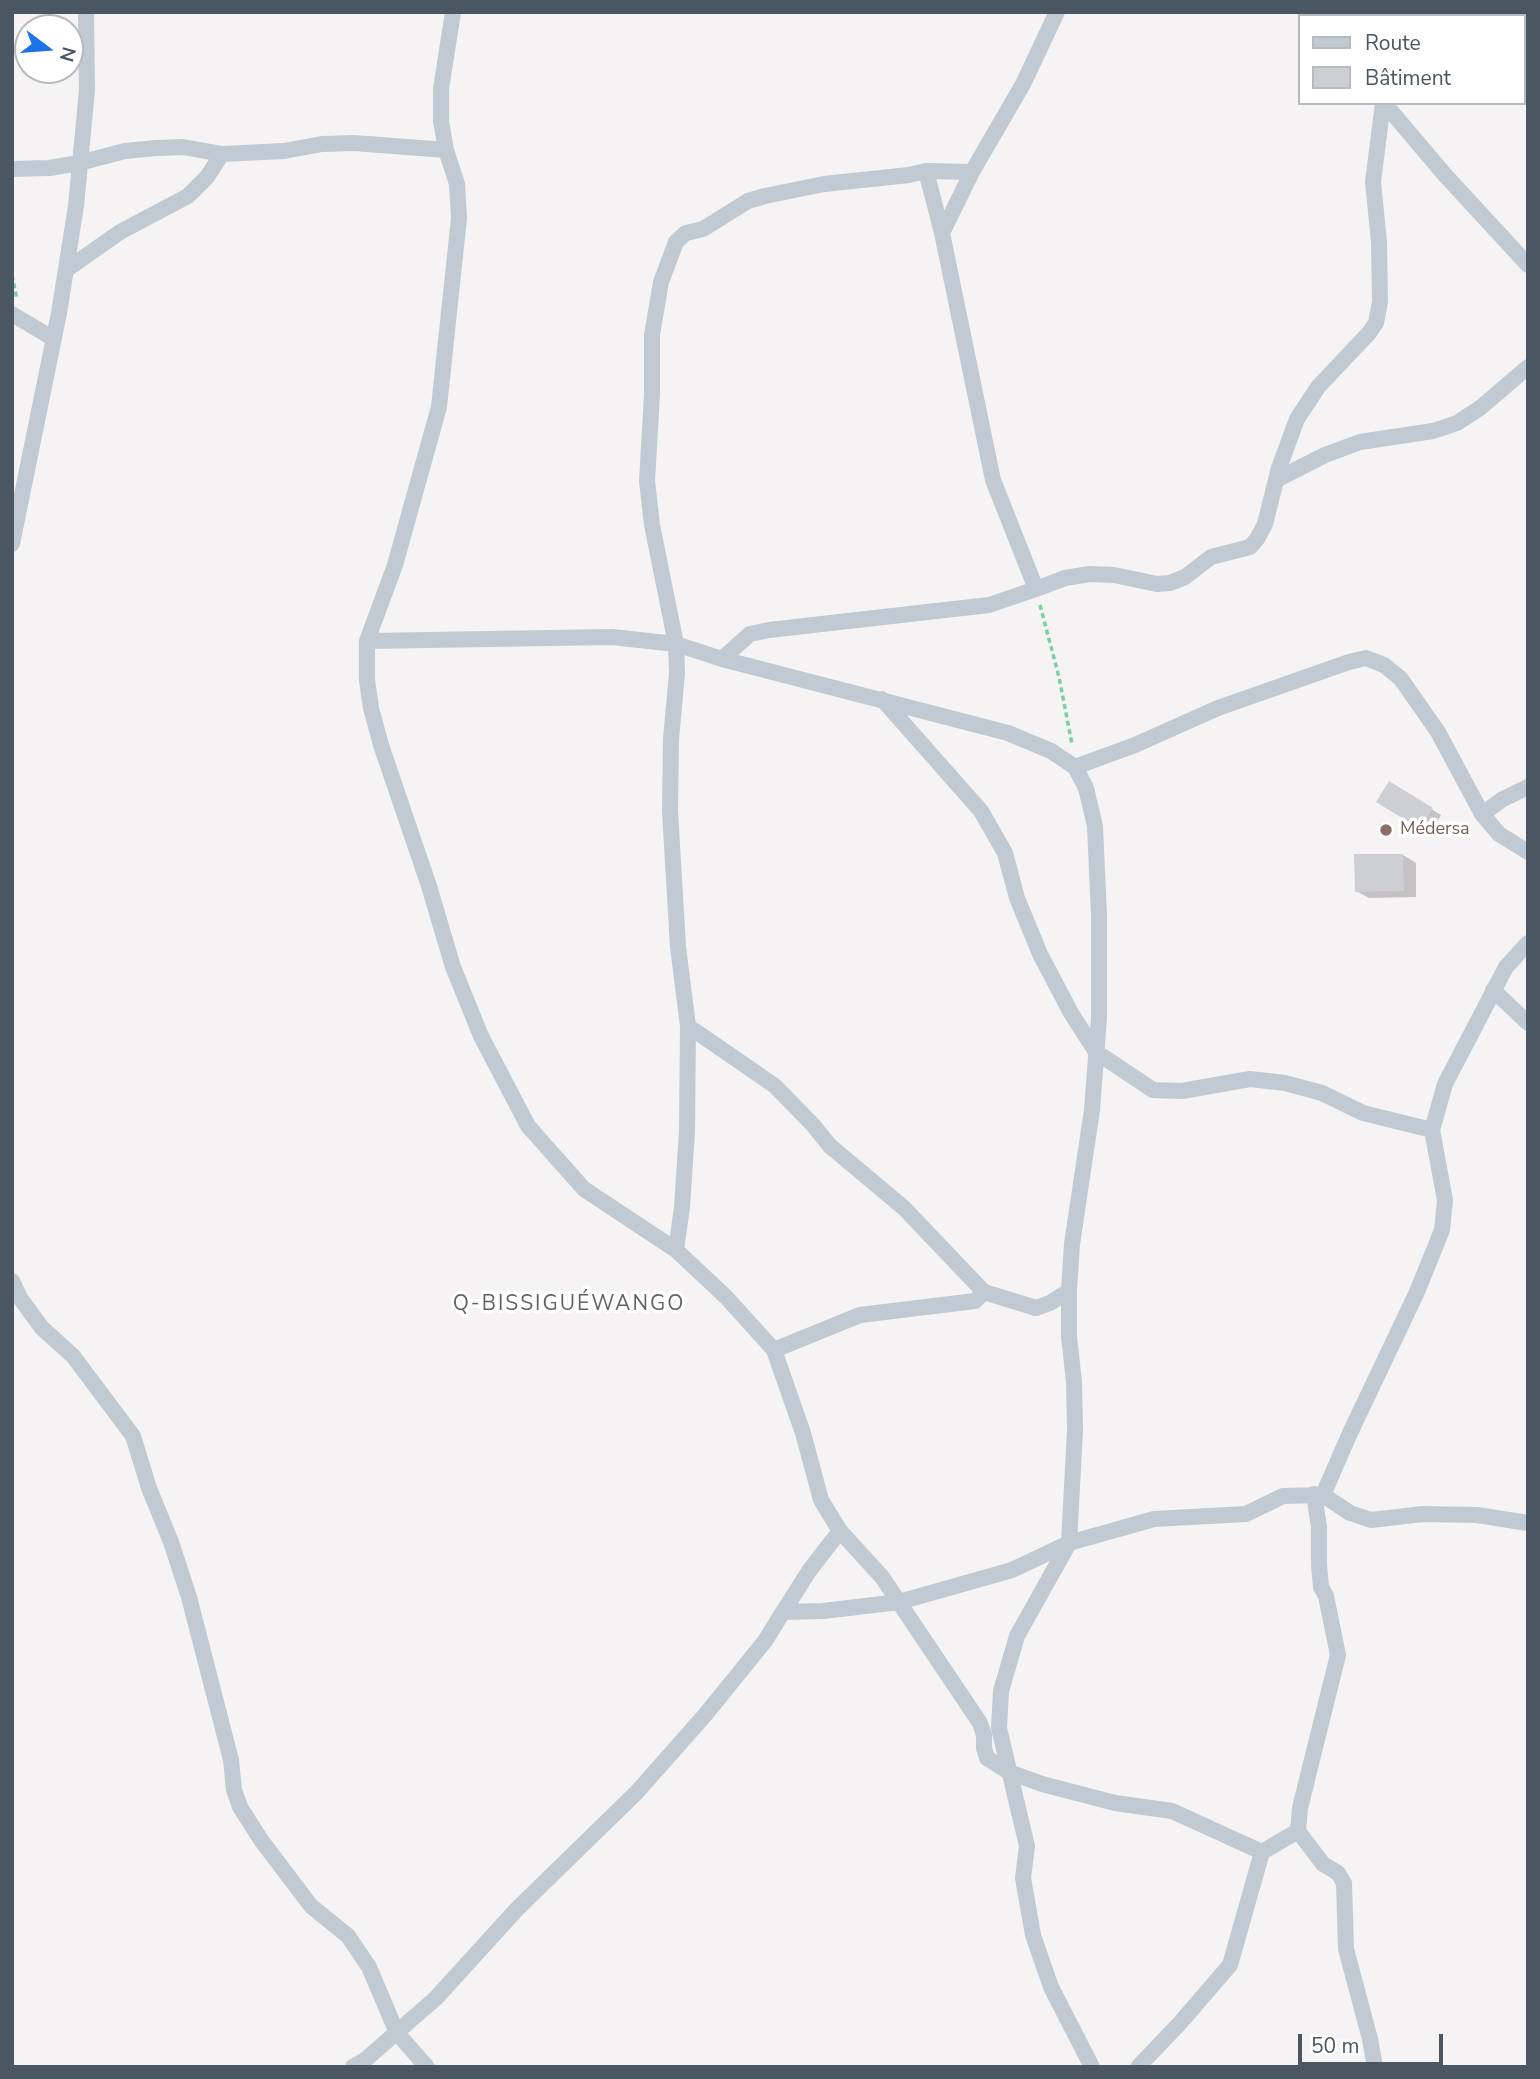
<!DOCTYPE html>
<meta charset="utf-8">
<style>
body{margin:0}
#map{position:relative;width:1540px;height:2079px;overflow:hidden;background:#f5f3f3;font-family:"Nunito Sans",sans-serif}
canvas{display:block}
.frame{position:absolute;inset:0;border:14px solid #4a5661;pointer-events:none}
.legend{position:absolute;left:1298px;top:14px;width:228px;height:91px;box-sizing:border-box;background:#fff;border:2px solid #b7bbc0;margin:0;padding:9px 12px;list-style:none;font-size:21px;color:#4a5661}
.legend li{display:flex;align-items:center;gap:14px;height:35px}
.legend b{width:35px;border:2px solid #b7bbc0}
.north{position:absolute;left:14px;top:14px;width:70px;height:70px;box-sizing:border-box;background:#fff;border:2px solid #b7bbc0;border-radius:50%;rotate:106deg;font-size:19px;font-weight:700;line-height:28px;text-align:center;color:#4a5661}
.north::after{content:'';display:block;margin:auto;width:24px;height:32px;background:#1a73e8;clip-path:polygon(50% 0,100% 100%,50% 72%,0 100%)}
.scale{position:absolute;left:1298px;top:2034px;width:145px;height:32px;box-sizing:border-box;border:4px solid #4a5661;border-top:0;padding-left:9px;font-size:21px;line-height:24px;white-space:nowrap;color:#4a5661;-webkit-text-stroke:5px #fff;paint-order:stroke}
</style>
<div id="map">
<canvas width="1540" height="2079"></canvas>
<div class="frame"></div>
<ul class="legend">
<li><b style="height:9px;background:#c1cad2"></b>Route</li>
<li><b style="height:19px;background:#cdcfd5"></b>Bâtiment</li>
</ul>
<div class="north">N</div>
<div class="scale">50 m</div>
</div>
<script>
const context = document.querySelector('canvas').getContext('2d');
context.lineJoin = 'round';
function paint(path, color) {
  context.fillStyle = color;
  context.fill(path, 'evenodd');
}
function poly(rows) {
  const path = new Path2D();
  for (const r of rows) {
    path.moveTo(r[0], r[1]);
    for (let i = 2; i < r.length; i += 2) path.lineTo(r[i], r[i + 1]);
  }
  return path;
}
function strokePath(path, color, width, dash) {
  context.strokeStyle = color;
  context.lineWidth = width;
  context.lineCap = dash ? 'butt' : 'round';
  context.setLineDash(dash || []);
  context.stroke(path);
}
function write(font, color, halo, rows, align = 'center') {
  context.font = font + ' "Nunito Sans",sans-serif';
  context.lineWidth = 7;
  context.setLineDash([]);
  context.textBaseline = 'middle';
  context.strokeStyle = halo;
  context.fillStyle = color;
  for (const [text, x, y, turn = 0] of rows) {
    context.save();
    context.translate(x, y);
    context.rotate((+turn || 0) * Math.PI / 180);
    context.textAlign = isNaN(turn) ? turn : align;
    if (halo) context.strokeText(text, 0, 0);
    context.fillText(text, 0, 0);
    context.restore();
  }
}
paint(poly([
 [1389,783,1441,815,1430,833,1378,801],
 [1403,855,1416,863,1416,897,1369,898,1356,891]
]), '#0003');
paint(poly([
 [1389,781,1433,808,1420,829,1376,802],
 [1354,854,1403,854,1404,891,1355,892]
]), '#cdcfd5');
strokePath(poly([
 [12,275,17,300],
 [1040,605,1059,677,1072,744]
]), '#7ad0a6', 3.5, [5, 3.5]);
strokePath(poly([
 [453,12,441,89,441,121,446,150,457,184,459,218,439,407,395,565,367,641,367,680,371,708,381,745,429,886,453,967,481,1036,528,1126,584,1189,676,1250,726,1297,774,1350,803,1433,821,1500,840,1531,809,1571,783,1612],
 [1329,12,1331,16],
 [1384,103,1445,175,1528,265],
 [12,169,49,168,79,163,125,151,156,148,183,147,222,154,284,151,322,144,354,143,446,150],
 [942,233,972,172,1023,84,1057,12],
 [66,270,120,232,188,196,207,177,222,154],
 [12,314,54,339],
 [1276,480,1325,455,1360,442,1433,431,1457,423,1480,408,1528,367],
 [12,544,59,313,76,206,87,90,86,12],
 [1036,589,1065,578,1090,574,1114,575,1157,584,1170,583,1185,577,1211,557,1250,547,1257,539,1265,524,1279,468,1297,419,1318,387,1369,333,1376,323,1380,302,1379,242,1373,182,1383,103],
 [367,641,612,637,676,644,722,659,1008,733,1051,751,1075,767,1086,788,1095,826,1099,916,1099,1018,1092,1110,1072,1244,1069,1291,1069,1336,1074,1382,1075,1430,1069,1543,1017,1636,1001,1691,999,1728,1027,1846,1023,1878,1033,1935,1051,1987,1092,2067],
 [722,659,750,634,769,630,989,605,1036,589,993,480,942,233,926,171],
 [882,699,981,811,1005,853,1017,898,1040,954,1071,1013,1096,1052,1153,1090,1182,1091,1250,1079,1285,1083,1322,1093,1363,1113,1432,1130],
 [1075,767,1135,745,1218,708,1349,662,1366,658,1384,665,1401,679,1438,732,1482,814,1499,834,1528,852],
 [1482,814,1503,799,1528,787],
 [1493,990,1528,1023],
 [688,1026,775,1086,813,1125,830,1146,904,1208,984,1292,1036,1308,1050,1303,1069,1291],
 [676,1250,682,1207,687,1132,688,1026,678,947,670,811,671,739,677,673,676,644,652,525,647,481,652,394,652,335,661,282,676,242,686,233,703,229,748,201,765,196,824,184,909,175,926,171,972,172],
 [12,1281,20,1298,42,1328,73,1356,133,1436,149,1488,171,1542,189,1597,231,1760,234,1790,240,1807,261,1840,311,1906,348,1936,369,1967,397,2033,427,2067],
 [774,1350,860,1315,975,1301,984,1292],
 [1323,1495,1350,1433,1417,1292,1442,1230,1445,1200,1432,1130,1445,1084,1506,967,1528,943],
 [840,1531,882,1577,980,1723,984,1735,984,1748,987,1758,1009,1772,1042,1784,1115,1803,1172,1811,1262,1852],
 [1298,1831,1323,1864,1338,1873,1344,1883,1346,1949,1370,2039,1375,2067],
 [353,2067,365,2060,436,1998,517,1909,637,1792,705,1715,765,1641,783,1612,823,1611,899,1602,1012,1570,1069,1543,1154,1519,1246,1514,1283,1496,1323,1495,1350,1513,1371,1520,1423,1514,1477,1515,1528,1523],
 [1138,2067,1180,2023,1230,1965,1262,1852,1298,1831,1300,1808,1338,1655,1326,1596,1321,1587,1319,1565,1319,1527,1314,1494]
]), '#c1cad2', 16);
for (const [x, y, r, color] of [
 [1386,830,7,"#8d6e63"]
]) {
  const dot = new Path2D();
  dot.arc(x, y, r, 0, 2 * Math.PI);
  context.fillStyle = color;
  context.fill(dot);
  strokePath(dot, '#fff', 2.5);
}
write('18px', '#785e54', '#fff', [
 ["Médersa",1400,830]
], 'left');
context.letterSpacing = '2px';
write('21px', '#5f6368', '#fff', [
 ["Q-BISSIGUÉWANGO",569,1305]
]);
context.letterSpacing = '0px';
</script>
